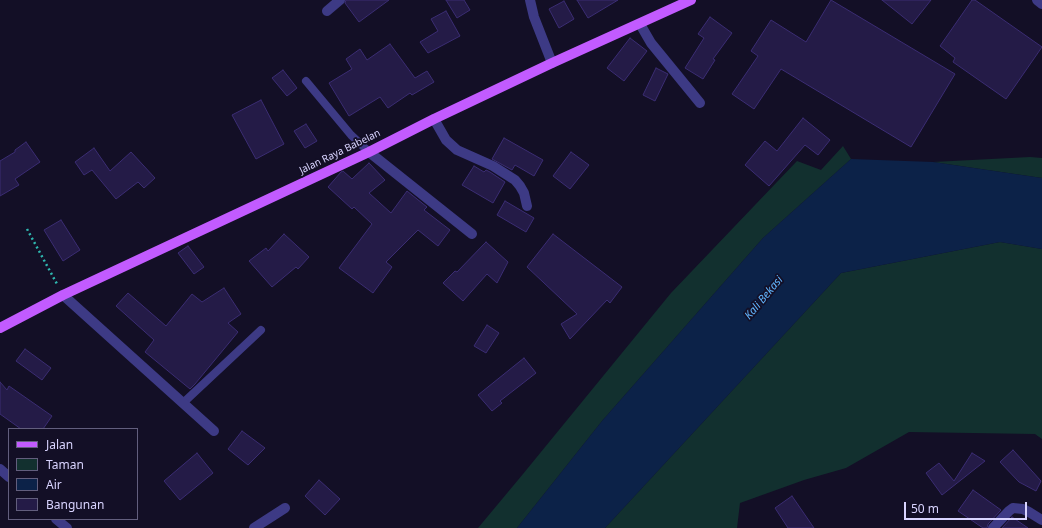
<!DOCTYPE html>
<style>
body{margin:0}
#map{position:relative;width:1042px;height:528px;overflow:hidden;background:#130f26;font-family:"Noto Sans",sans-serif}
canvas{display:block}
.legend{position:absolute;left:8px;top:428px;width:130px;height:92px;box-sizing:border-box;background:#130f26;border:1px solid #625e7d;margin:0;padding:5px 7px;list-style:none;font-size:12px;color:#d9d4ff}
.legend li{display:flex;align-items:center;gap:8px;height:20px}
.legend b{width:20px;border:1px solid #625e7d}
.scale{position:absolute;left:904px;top:502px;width:123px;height:18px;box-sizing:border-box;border:2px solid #d9d4ff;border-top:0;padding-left:5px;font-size:12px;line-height:14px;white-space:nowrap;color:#d9d4ff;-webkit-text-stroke:3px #130f26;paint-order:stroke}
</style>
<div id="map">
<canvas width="1042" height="528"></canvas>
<ul class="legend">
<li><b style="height:5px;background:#c25bff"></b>Jalan</li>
<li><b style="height:11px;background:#12302f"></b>Taman</li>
<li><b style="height:11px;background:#0c2248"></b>Air</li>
<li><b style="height:11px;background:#241b47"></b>Bangunan</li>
</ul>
<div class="scale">50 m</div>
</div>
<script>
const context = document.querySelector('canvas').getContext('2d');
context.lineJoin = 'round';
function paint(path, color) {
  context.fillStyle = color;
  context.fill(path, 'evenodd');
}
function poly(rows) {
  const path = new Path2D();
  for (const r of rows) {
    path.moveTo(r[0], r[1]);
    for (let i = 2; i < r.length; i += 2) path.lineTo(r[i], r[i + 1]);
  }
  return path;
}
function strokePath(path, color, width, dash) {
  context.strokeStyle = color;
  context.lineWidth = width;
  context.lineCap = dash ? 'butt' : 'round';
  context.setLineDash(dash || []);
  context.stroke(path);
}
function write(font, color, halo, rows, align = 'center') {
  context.font = font + ' "Noto Sans",sans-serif';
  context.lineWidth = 3.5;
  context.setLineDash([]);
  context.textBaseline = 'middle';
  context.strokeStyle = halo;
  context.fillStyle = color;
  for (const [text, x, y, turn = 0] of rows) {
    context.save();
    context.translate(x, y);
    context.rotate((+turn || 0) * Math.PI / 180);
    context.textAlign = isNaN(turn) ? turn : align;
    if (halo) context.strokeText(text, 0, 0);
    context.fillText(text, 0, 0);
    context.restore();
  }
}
paint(poly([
 [843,146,851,159,763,238,602,421,517,528,478,528,523,474,671,293,797,161,821,170],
 [1030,157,1042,158,1042,178,933,162],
 [1000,242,1042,249,1042,439,1035,434,909,432,846,468,804,480,740,503,737,528,605,528,841,273]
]), '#12302f');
paint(poly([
 [851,159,933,162,1042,178,1042,249,1000,242,841,273,605,528,517,528,602,421,763,238]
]), '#0c2248');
const building = poly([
 [346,0,389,0,359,22,345,3,346,0],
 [446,0,464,0,470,10,457,18,446,0],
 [577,0,618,0,588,18,577,0],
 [831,0,955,74,911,147,781,69,754,109,732,94,758,56,751,51,771,20,806,42,831,0],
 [882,0,931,0,912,24,882,0],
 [972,0,975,0,1042,47,1006,99,953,62,955,58,940,46,972,0],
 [564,1,574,19,559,28,549,9,564,1],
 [446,11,460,36,428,53,420,42,438,31,431,19,446,11],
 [710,17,732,33,713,59,715,60,703,79,685,68,704,38,698,34,710,17],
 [630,38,647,51,624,81,607,68,630,38],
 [390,44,415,78,427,71,434,82,412,95,410,93,388,108,380,97,349,116,329,83,352,69,346,59,360,49,367,60,390,44],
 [656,68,668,74,655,101,643,95,656,68],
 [283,70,297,88,287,96,272,78,283,70],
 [261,100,284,144,256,159,232,115,261,100],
 [803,118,830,140,818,155,805,145,769,186,745,165,765,141,777,151,803,118],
 [306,124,317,141,305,148,294,131,306,124],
 [504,138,543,160,534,176,515,165,512,170,492,159,504,138],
 [26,142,40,162,15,179,19,185,0,196,0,161,15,152,15,150,26,142],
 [94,148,110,171,131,152,155,178,144,188,138,182,116,199,92,170,84,175,75,162,94,148],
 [571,152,589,165,570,189,553,176,571,152],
 [369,163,385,180,369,193,391,213,407,191,427,207,424,210,450,230,438,246,418,230,386,262,392,267,373,293,339,268,372,224,354,207,352,209,328,187,341,172,343,171,352,179,369,163],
 [474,166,484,172,486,170,490,172,505,182,493,203,462,185,474,166],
 [505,201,534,218,526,232,497,215,505,201],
 [61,220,80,250,63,261,44,230,61,220],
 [284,234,309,257,298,269,296,267,272,287,249,261,266,248,268,251,284,234],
 [553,234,622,287,610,303,607,300,570,339,561,324,577,314,527,267,553,234],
 [486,242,508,262,497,283,487,274,463,301,443,283,455,271,457,272,486,242],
 [188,246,204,267,194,274,178,253,188,246],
 [224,288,241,314,228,323,238,332,195,384,190,389,145,352,154,340,116,306,128,293,166,326,192,294,202,302,224,288],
 [487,325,499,333,486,353,474,346,487,325],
 [25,349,51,368,42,380,16,361,25,349],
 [524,358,536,373,500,401,502,403,492,411,478,395,524,358],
 [0,382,7,390,9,386,52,416,43,429,21,429,0,414,0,382],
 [242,431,265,448,248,465,228,449,242,431],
 [1013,450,1041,481,1036,491,1019,482,1000,462,1013,450],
 [197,453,213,473,180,500,164,481,197,453],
 [972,453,985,461,942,495,926,473,939,463,954,481,972,453],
 [319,480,340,499,325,515,305,496,319,480],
 [973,490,1001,510,988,524,987,528,983,528,958,511,973,490],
 [792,496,814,528,788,528,775,508,792,496],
 [1012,517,1028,528,1002,528,1012,517]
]);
paint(building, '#241b47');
strokePath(building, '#3b2d73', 1);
strokePath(poly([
 [27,229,57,284]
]), '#2fb8b0', 2.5, [2, 3]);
strokePath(poly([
 [306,81,351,135,369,152],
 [183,403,261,330]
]), '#3d3a85', 8);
strokePath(poly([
 [530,0,534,17,552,63],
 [1037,0,1042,4],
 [327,11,340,0],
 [640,24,651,43,700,103],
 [434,119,446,140,457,150,493,166,515,180,520,186,524,193,527,206],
 [369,152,472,234],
 [63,295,214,431],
 [0,469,9,477],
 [56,519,67,528],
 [254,528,285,508],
 [993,528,1009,511,1013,508,1023,509,1029,512,1042,520]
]), '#3d3a85', 10);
strokePath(poly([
 [0,328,63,295,369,152,434,119,552,63,691,0]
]), '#c25bff', 10);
write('10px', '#d9d4ff', '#130f26', [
 ["Jalan Raya Babelan",340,152,-26]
]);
write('italic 11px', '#62b6ff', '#130f26', [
 ["Kali Bekasi",764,298,-50]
]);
</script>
